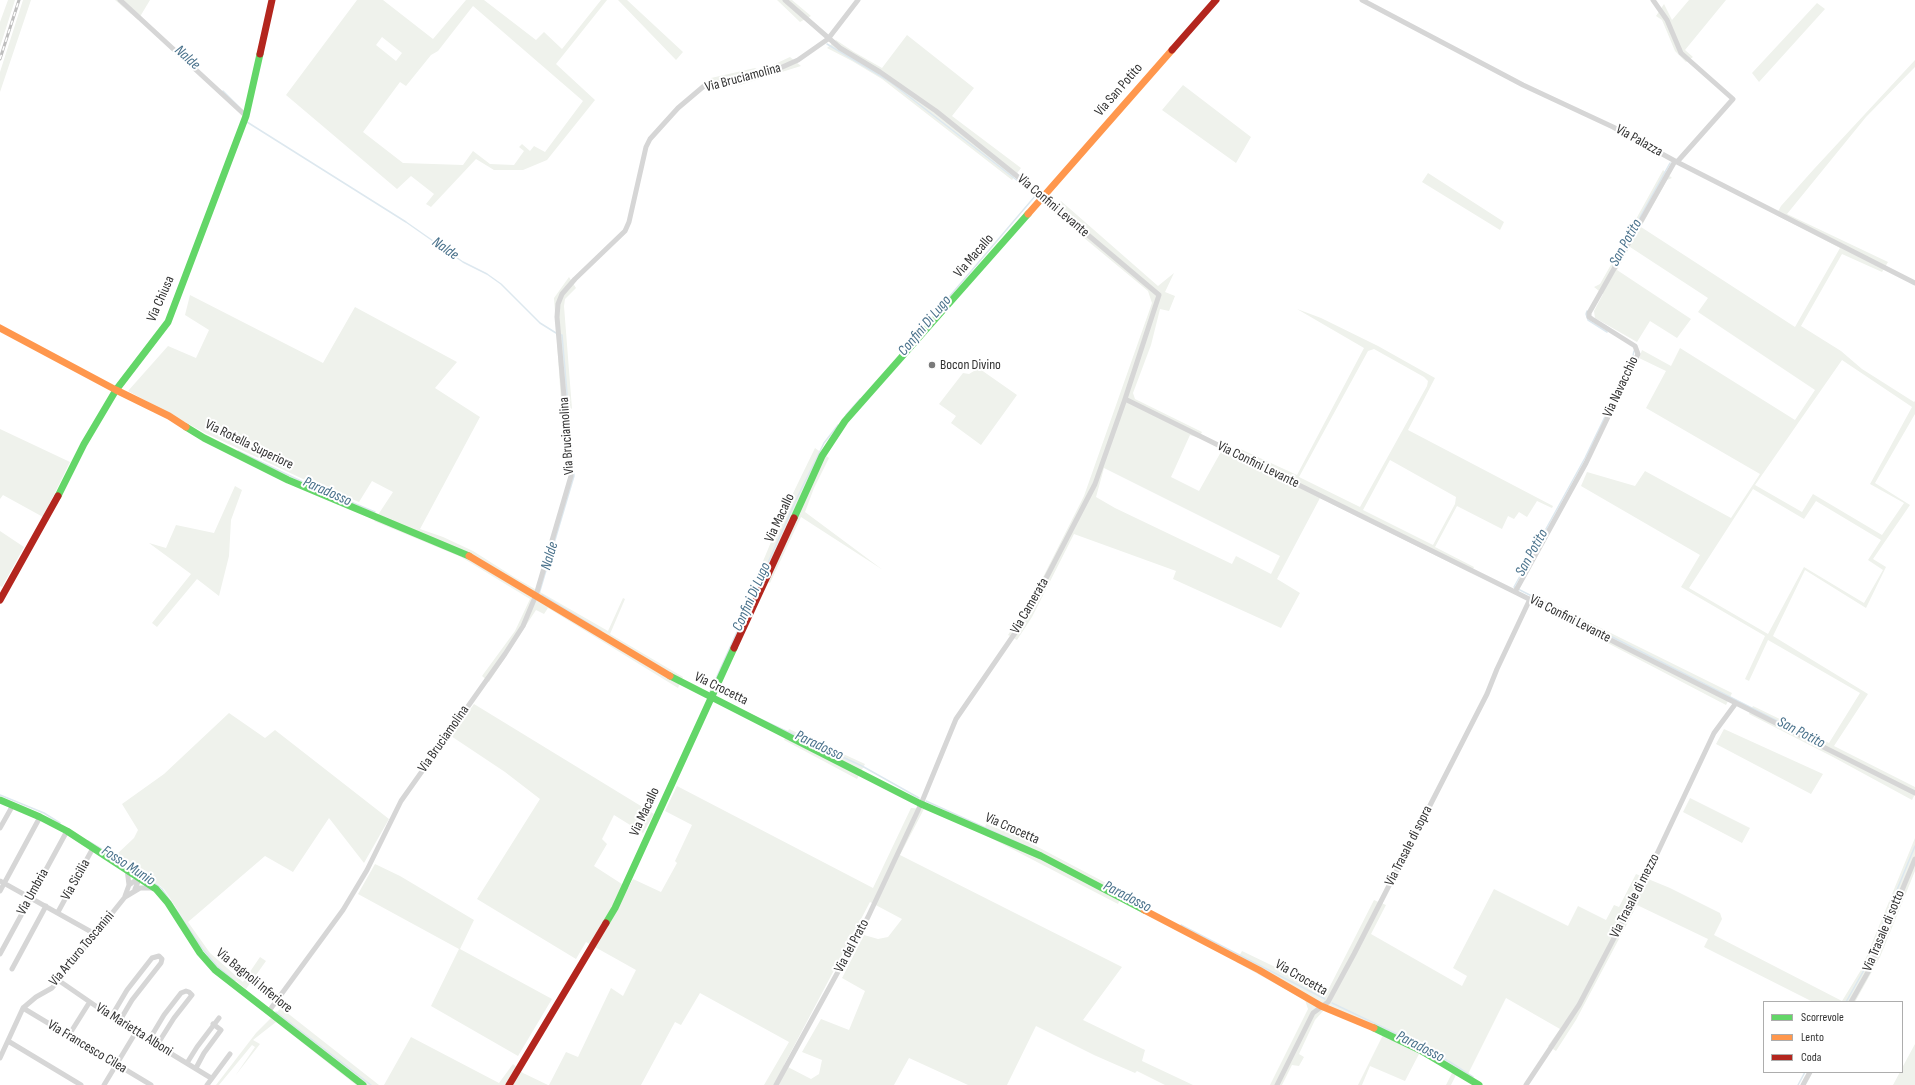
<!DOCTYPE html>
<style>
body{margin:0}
#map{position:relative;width:1915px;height:1085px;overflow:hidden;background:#fff;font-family:"Sofia Sans Condensed",sans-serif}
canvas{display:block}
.legend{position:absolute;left:1763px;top:1001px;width:140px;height:72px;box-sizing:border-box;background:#fff;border:1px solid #adadad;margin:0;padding:5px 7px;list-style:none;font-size:12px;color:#323232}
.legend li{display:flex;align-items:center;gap:8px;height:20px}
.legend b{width:20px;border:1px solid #adadad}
</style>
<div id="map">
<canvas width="1915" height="1085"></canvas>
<ul class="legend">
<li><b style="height:5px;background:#63d668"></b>Scorrevole</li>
<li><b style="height:5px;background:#ff974d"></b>Lento</li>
<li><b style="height:5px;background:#b3261e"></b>Coda</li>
</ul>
</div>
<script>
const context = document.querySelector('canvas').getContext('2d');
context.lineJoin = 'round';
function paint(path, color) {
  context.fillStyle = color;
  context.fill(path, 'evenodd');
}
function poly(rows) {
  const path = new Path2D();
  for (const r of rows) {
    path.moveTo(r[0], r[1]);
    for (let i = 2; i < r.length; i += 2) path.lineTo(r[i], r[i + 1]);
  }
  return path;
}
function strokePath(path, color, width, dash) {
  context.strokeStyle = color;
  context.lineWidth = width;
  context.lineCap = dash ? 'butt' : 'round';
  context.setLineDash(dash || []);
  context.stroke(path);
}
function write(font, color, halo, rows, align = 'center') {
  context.font = font + ' "Sofia Sans Condensed",sans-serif';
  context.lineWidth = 4;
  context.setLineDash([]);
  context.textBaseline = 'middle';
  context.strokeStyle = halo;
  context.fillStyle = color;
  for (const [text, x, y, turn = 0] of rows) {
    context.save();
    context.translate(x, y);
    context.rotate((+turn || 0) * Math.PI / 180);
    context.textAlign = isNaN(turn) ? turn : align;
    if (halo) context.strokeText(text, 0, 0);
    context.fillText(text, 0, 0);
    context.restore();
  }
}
paint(poly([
 [8,0,15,0,0,47,0,22],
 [23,0,31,0,0,92,0,72],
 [115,0,150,0,138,20],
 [357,0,383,0,433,39,466,0,484,0,536,40,544,32,562,49,601,0,607,0,556,64,595,100,547,160,523,170,494,170,476,159,431,207,426,204,434,194,411,176,397,189,286,95],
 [473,6,583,101,545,152,534,146,530,151,522,144,519,147,524,151,514,165,490,164,473,151,463,165,403,163,363,132,400,82,406,86,431,55,438,51],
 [382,37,402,53,396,61,376,45],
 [618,0,627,0,683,52,676,60],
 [777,0,792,0,811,16,800,22],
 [1689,0,1726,0,1685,50,1693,57,1686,62,1675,51,1662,20,1656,16,1664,4,1672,20],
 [1817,3,1825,9,1759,82,1752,73],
 [907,35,974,88,952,116,1021,168,1012,180,882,79,852,61,827,48,836,40,854,52,882,68],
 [790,57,801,66,740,85,709,90,711,78,755,68,760,71],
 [1915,60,1915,67,1866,117,1787,214,1888,262,1882,272,1842,254,1801,326,1841,351,1862,369,1914,402,1915,401,1915,414,1875,483,1910,505,1873,559,1886,567,1866,608,1805,570,1773,636,1868,694,1834,746,1915,787,1915,794,1912,800,1833,757,1749,714,1753,706,1829,743,1860,693,1768,640,1749,681,1745,679,1765,636,1681,587,1700,555,1581,486,1587,472,1635,486,1645,471,1731,518,1760,474,1646,408,1666,371,1639,358,1642,350,1671,366,1680,348,1795,420,1815,390,1698,312,1708,298,1630,247,1617,270,1691,319,1677,338,1650,321,1637,342,1595,318,1594,311,1603,294,1594,287,1600,284,1608,270,1663,170,1672,178,1667,180,1641,227,1795,327,1840,248,1776,215,1781,206,1814,169],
 [1842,360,1912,407,1870,484,1904,503,1882,535,1813,494,1802,512,1755,485],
 [1753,489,1804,519,1816,501,1881,540,1868,560,1883,570,1864,603,1804,567,1768,634,1689,588],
 [1183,85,1251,137,1236,163,1162,110],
 [1428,173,1504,222,1500,230,1422,182],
 [1061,201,1158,286,1174,273,1165,292,1175,296,1169,311,1160,309,1151,345,1133,393,1135,399,1202,432,1199,438,1190,435,1171,477,1199,491,1222,450,1232,455,1236,447,1297,475,1364,348,1297,309,1321,318,1378,346,1435,378,1408,430,1553,506,1552,508,1537,501,1527,517,1519,512,1514,519,1508,516,1502,529,1457,506,1435,547,1474,567,1471,573,1320,498,1277,579,1300,593,1281,628,1173,579,1176,571,1074,534,1032,617,1017,640,1008,635,1033,597,1084,496,1152,303,1148,291,1054,213],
 [1374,349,1424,377,1428,381,1427,386,1360,507,1299,477,1368,351],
 [1390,460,1456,497,1455,504,1433,545,1363,510],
 [1104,468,1280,556,1271,574,1236,556,1232,564,1115,508,1096,497],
 [569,277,576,288,565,299,564,306,572,409,561,401,554,298],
 [190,295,323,363,355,307,457,362,435,388,480,417,420,529,443,537,473,551,514,577,608,631,623,598,625,599,610,634,683,677,678,688,548,608,544,614,536,610,489,682,482,676,515,631,530,599,461,557,374,521,393,492,372,481,359,502,303,479,205,433,128,391,168,346,196,358,209,330,185,315],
 [977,367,1017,395,981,445,951,423,956,416,939,404,963,373,969,374,974,371],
 [0,429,70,462,43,517,3,495,0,499],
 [815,448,829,458,814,488,805,512,883,570,801,517,770,583,756,578,781,518],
 [235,486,242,490,231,520,229,556,219,596,197,579,157,627,152,623,191,574,149,543,166,548,176,525,214,533],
 [0,531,24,547,2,587,0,586],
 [1536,596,1732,693,1726,705,1533,604],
 [474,704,654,814,643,833,614,815,602,839,607,844,594,866,628,888,633,879,661,892,677,863,675,861,692,825,665,811,677,786,873,888,911,808,924,809,900,855,1122,967,1083,1020,1145,1050,1142,1061,1193,1085,1165,1085,1137,1071,1135,1073,1094,1055,1036,1026,1007,1085,968,1085,909,1058,894,1085,764,1085,789,1042,700,993,681,1025,675,1022,641,1085,549,1085,566,1052,578,1057,611,988,623,996,636,970,586,942,576,959,477,899,540,799,505,772,451,736],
 [870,902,902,919,888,937,878,939,864,935,842,978,865,991,849,1030,821,1019,802,1052,822,1060,819,1074,811,1079,784,1065],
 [229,713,265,738,275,730,389,819,364,863,329,818,293,872,265,856,188,922,210,953,243,982,260,957,266,961,246,989,217,966,204,951,164,889,137,868,116,855,134,838,138,830,122,804,164,774],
 [789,729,865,764,857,779,784,740],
 [1724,729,1823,774,1811,794,1716,744],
 [1690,798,1750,828,1742,843,1683,812],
 [986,824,1017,836,1123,892,1118,904,983,834],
 [1915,838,1915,871,1880,957,1855,1002,1813,1002,1704,947,1708,939,1637,905,1576,1020,1556,1051,1548,1046,1560,1029,1506,998,1467,1076,1456,1075,1451,1085,1446,1085,1453,1071,1419,1054,1405,1081,1370,1066,1362,1085,1358,1085,1383,1035,1324,1010,1315,1020,1299,1054,1304,1057,1299,1066,1292,1065,1282,1085,1270,1085,1308,1009,1305,1000,1236,962,1242,951,1327,992,1374,900,1386,905,1371,934,1462,986,1467,976,1453,968,1494,889,1568,926,1578,906,1606,920,1614,905,1619,907,1636,874,1670,888,1720,913,1722,919,1714,935,1842,1001,1861,970],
 [375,864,400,876,474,920,460,949,552,999,518,1056,431,1006,459,949,358,894],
 [281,1008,379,1085,356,1085,276,1022,253,1040,260,1044,235,1076,255,1047,252,1045,219,1085,216,1085,256,1033],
 [411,1037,499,1083,513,1064,523,1073,548,1085,384,1085],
 [1915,1044,1915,1085,1893,1085,1900,1072,1902,1072,1902,1068]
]), '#eff2ec');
strokePath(poly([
 [827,44,889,81,1036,195,903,351],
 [223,91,243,111],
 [247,122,406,222,463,262,487,274,501,284,540,323,556,333],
 [1613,266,1670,163],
 [1587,311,1586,314,1588,320,1607,332],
 [1632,360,1634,351],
 [1629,367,1585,458,1514,587,1793,729],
 [846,415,860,399],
 [238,451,305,483,375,512],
 [539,594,574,476,562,335,560,335],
 [542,595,601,631],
 [709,694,798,496,824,443,838,425],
 [745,712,862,766,919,798],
 [0,795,44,813,60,823],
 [926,801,1030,848],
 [88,841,144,874,162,889,202,948,217,966,235,981],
 [1181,925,1325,999],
 [1846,1002,1864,970,1915,846],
 [1332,1003,1399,1035,1450,1062,1473,1077],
 [276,1012,371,1085],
 [1798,1085,1805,1072]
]), '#dde8ef', 1.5);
strokePath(poly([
 [120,0,246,116],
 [785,0,840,48,880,72,936,111,1043,197,1159,295,1125,399,1515,592,1915,793],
 [1362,0,1523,85,1613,127,1675,161,1915,283],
 [1653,0,1667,20,1681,53,1733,99,1677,162],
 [1515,592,1586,463,1638,354,1635,346,1592,319,1589,317,1589,313,1675,161],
 [0,828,13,805],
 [0,881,95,934],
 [129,885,140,877,135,889],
 [0,891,40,817],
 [125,896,129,885,127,869],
 [58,912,93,848],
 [0,954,67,831],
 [12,969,46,906],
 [58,980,119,1022,211,1078],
 [1851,1002,1868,972,1915,859],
 [23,1008,151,1085],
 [269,1011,343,910,367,870,401,801,505,654,523,626,536,595,571,476,557,317,558,304,562,294,575,279,625,231,629,222,646,147,650,139,678,108,704,86,769,73,798,60,828,39,858,0],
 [111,1017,127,990,152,958,159,956,162,959,161,963,132,1000,119,1022],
 [69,1035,89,1003],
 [149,1040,164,1015,181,993,186,991,189,992,192,995,174,1018,157,1045],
 [8,1041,81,1085],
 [0,1058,23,1008,36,997,52,988,125,897,140,888,153,888],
 [187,1063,197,1047,219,1018],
 [196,1068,204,1053,221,1030,213,1024],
 [104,1085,136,1032],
 [207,1085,230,1054],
 [776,1085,868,917,921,804,956,719,1026,617,1095,484,1125,399],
 [1277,1085,1313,1013,1328,1002,1354,954,1487,694,1497,669,1530,599],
 [1526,1085,1579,1005,1646,877,1714,733,1736,703],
 [1803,1085,1810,1072]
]), '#d6d6d6', 5);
strokePath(poly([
 [186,427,204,438,288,480,469,556],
 [58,496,84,444,116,390,168,322,246,116,260,54],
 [794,518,822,456,845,421,1028,214],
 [670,676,921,804,1041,856,1144,910],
 [0,800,40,817,67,831,156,889,168,903,200,953,215,970,363,1085],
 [606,923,615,908,734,648],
 [1374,1028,1420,1050,1479,1085]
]), '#63d668', 7);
strokePath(poly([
 [1028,214,1172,50],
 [0,328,116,390,169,416,186,427],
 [469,556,670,676],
 [1144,910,1259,970,1321,1006,1374,1028]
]), '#ff974d', 7);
strokePath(poly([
 [1172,50,1216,0],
 [260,54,272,0],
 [0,600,58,496],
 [734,648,794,518],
 [509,1085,606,923]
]), '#b3261e', 7);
const rail = poly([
 [0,59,19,0]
]);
strokePath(rail, '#bebebe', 3);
strokePath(rail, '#fff', 1.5, [4.5]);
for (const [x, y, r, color] of [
 [932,365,4,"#7a7a7a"]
]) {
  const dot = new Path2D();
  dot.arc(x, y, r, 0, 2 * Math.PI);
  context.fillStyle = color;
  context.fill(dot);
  strokePath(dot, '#fff', 1.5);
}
write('14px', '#323232', '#fff', [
 ["Via Bruciamolina",743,78,-15],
 ["Via San Potito",1119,90,-49],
 ["Via Palazza",1639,141,29],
 ["Via Confini Levante",1053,206,40],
 ["Via Macallo",974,256,-49],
 ["Via Chiusa",161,299,-66],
 ["Via Navacchio",1621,387,-65],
 ["Via Bruciamolina",567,436,-94],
 ["Via Rotella Superiore",249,445,26],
 ["Via Confini Levante",1258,465,26],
 ["Via Macallo",780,518,-65],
 ["Via Camerata",1030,606,-60],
 ["Via Confini Levante",1570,619,27],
 ["Via Crocetta",721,689,26],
 ["Via Bruciamolina",444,739,-55],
 ["Via Macallo",645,812,-65],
 ["Via Crocetta",1012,829,24],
 ["Via Trasale di sopra",1409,846,-63],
 ["Via Sicilia",76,880,-61],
 ["Via Umbria",33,892,-61],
 ["Via Trasale di mezzo",1635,896,-63],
 ["Via Trasale di sotto",1884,931,-67],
 ["Via del Prato",852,946,-62],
 ["Via Arturo Toscanini",82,949,-50],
 ["Via Crocetta",1301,978,30],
 ["Via Bagnoli Inferiore",254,981,39],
 ["Via Marietta Alboni",134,1030,32],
 ["Via Francesco Cilea",87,1047,31]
]);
write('14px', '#323232', '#fff', [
 ["Bocon Divino",940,365]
], 'left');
write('italic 15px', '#49718b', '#fff', [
 ["Nalde",187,58,42],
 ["San Potito",1626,243,-61],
 ["Nalde",445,249,35],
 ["Confini Di Lugo",925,326,-50],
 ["Paradosso",327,492,24],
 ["San Potito",1532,553,-61],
 ["Nalde",550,556,-74],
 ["Confini Di Lugo",752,597,-66],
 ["San Potito",1801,733,27],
 ["Paradosso",819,746,25],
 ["Fosso Munio",128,866,33],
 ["Paradosso",1127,897,27],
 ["Paradosso",1420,1047,27]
]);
</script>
